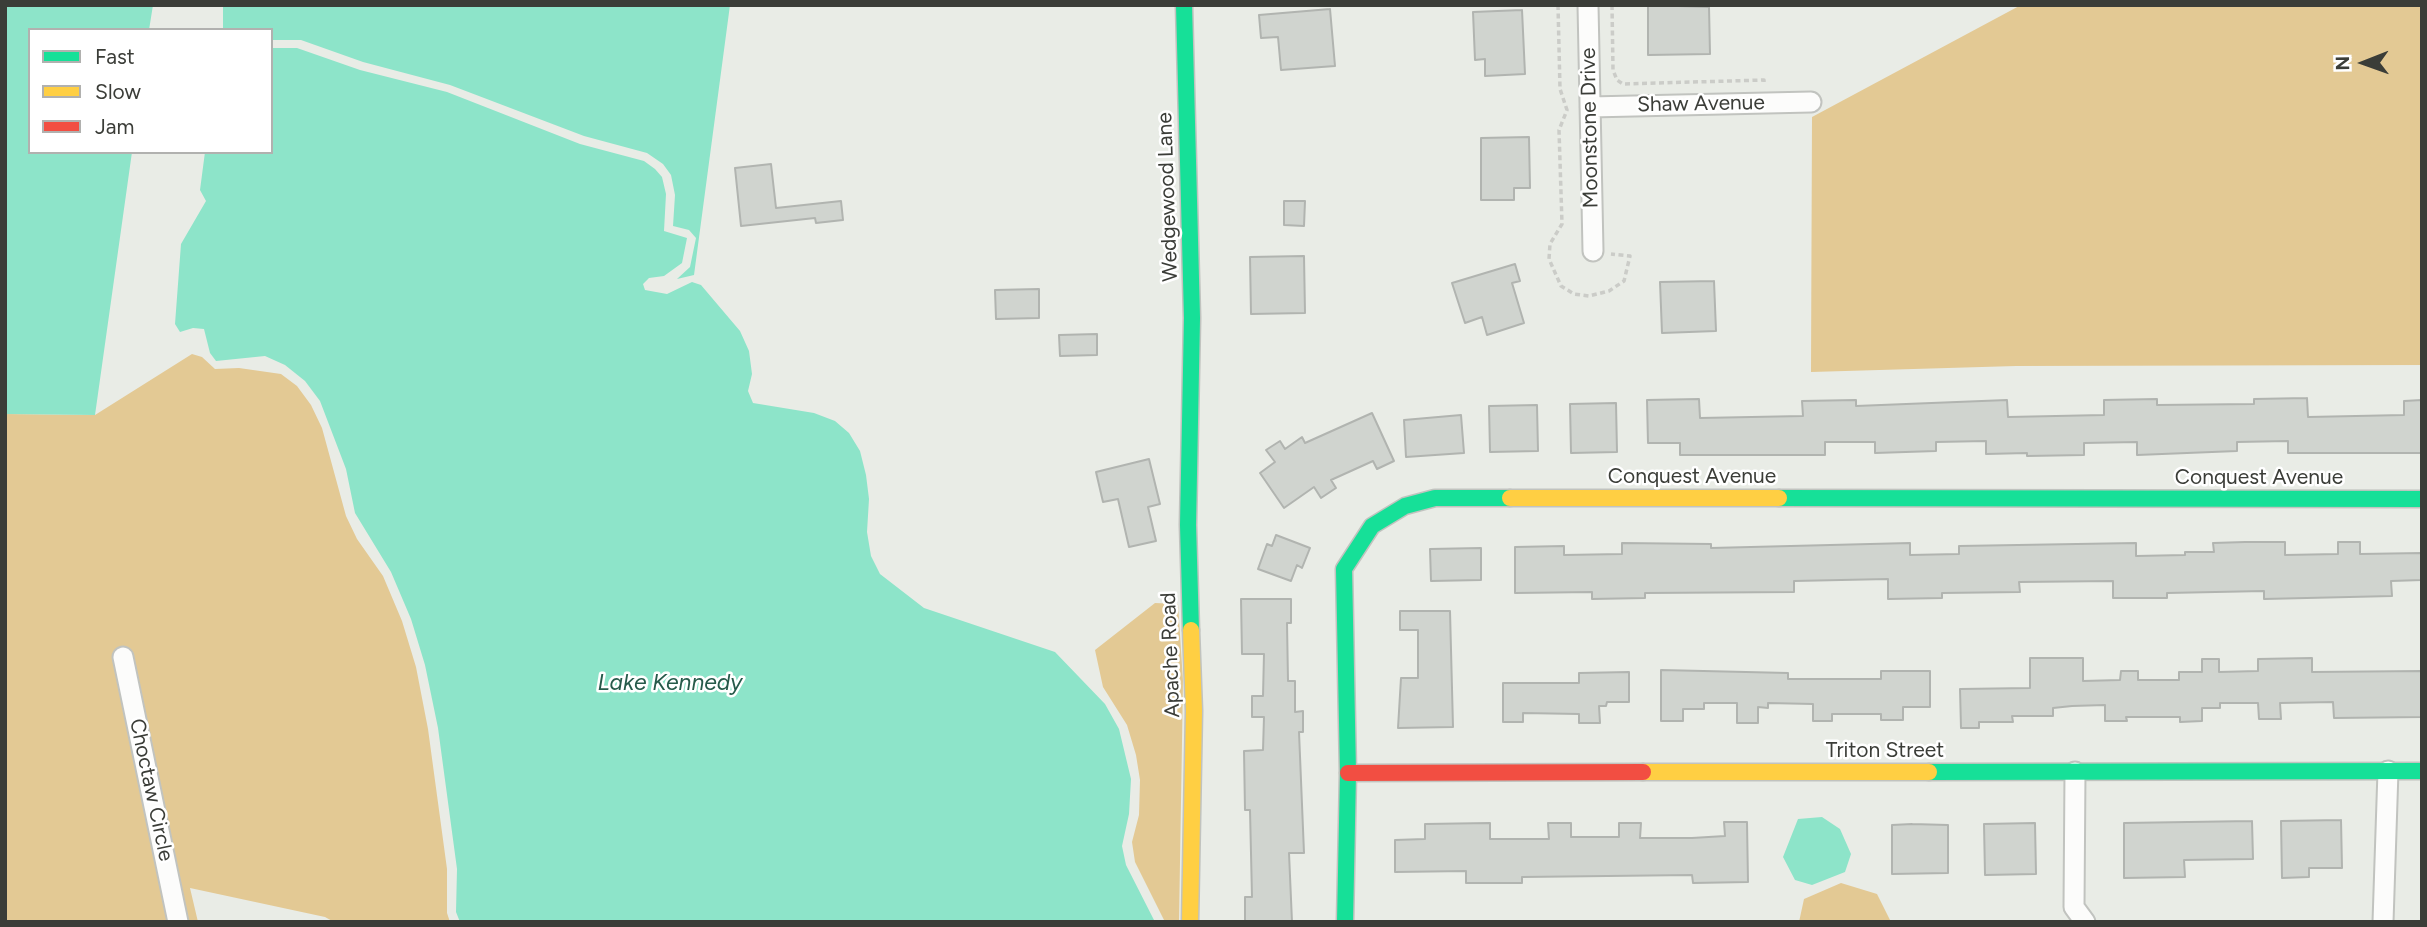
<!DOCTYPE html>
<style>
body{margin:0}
#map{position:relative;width:2427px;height:927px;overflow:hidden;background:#e9ece6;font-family:Figtree,sans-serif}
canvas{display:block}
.frame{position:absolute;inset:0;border:7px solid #3b3d38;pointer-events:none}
.legend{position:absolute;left:28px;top:28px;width:245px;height:126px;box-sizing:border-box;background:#fff;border:2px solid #b1b1af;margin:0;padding:9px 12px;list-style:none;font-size:21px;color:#3b3d38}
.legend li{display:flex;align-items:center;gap:14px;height:35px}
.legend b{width:35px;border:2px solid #b1b1af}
.north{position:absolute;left:2329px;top:28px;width:70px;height:70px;-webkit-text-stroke:5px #fff;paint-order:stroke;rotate:269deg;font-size:19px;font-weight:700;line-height:28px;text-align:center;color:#3b3d38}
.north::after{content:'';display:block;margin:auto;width:24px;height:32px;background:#3b3d38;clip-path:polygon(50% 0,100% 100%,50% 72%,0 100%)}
</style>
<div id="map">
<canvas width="2427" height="927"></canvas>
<div class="frame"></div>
<ul class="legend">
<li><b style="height:9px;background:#16e098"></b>Fast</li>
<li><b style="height:9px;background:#ffcf43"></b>Slow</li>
<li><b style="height:9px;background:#f24e42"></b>Jam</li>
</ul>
<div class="north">N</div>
</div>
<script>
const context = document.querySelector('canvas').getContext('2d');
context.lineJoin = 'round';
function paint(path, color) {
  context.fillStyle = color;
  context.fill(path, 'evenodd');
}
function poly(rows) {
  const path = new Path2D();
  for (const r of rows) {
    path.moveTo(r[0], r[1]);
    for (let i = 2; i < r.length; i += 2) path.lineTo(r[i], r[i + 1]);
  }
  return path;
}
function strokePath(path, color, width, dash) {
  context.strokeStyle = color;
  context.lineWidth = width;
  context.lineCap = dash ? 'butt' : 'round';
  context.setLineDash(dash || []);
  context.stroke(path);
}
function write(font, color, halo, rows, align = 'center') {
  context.font = font + ' Figtree,sans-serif';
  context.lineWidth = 5;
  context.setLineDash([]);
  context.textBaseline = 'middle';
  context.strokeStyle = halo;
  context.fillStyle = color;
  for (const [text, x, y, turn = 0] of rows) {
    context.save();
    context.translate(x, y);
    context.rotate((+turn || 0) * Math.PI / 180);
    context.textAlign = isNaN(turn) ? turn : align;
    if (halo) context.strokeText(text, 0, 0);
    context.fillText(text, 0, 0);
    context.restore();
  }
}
paint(poly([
 [2021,5,2422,5,2422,365,2016,366,1811,372,1812,117],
 [192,354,202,357,215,369,239,368,281,374,297,386,311,405,322,428,346,516,357,539,383,576,402,621,416,667,428,729,447,869,447,913,450,922,334,922,325,917,190,888,198,922,5,922,5,414,95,415],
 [1155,603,1178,604,1183,681,1179,922,1165,922,1135,862,1132,842,1139,815,1140,780,1136,755,1127,725,1103,687,1095,650],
 [1841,883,1877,894,1891,922,1799,922,1804,899]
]), '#e3c994');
paint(poly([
 [5,5,153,5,149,30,30,30,30,152,132,152,95,415,5,414],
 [223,5,730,5,694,275,677,279,690,267,696,238,689,230,673,226,675,195,671,175,663,164,647,153,584,136,450,85,363,62,301,40,271,40,271,30,223,30],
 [271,48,297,48,360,70,447,92,580,144,644,161,655,169,662,177,666,194,664,231,687,238,682,263,664,276,649,278,643,284,645,290,667,294,692,282,701,285,740,331,749,351,752,374,748,391,753,403,814,413,835,421,849,433,860,451,866,475,869,499,867,532,871,556,880,574,924,608,1055,652,1105,704,1119,729,1131,779,1129,814,1122,846,1126,865,1155,922,460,922,456,912,457,869,438,728,425,665,411,619,391,572,355,513,346,469,320,401,305,381,285,365,265,356,216,361,210,353,204,329,193,328,180,332,175,324,181,244,206,201,200,190,205,152,271,152],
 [1822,817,1840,829,1851,854,1845,872,1812,885,1795,880,1783,857,1798,819]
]), '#8de4c9');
const building = poly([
 [1648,5,1709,7,1710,54,1648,55,1648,5],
 [1330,9,1335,66,1281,70,1278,37,1261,38,1259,15,1330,9],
 [1522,10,1525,74,1485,76,1485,59,1475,60,1473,12,1522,10],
 [1529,137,1530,188,1514,188,1514,200,1481,200,1481,138,1529,137],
 [771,164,776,208,841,201,843,220,816,223,815,218,741,226,735,168,771,164],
 [1284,201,1305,201,1304,226,1284,225,1284,201],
 [1304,256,1305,313,1251,314,1250,257,1304,256],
 [1515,264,1520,281,1512,283,1524,323,1487,335,1482,317,1465,323,1452,283,1515,264],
 [1714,281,1716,331,1662,333,1660,282,1714,281],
 [1039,289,1039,318,996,319,995,290,1039,289],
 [1097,334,1097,355,1060,356,1059,335,1097,334],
 [2307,398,2308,417,2404,415,2404,401,2422,400,2422,453,2288,453,2288,441,2237,442,2237,451,2137,455,2137,442,2084,443,2084,455,2027,456,2027,453,1986,454,1986,441,1936,442,1936,451,1875,453,1875,442,1825,442,1825,455,1680,455,1680,443,1648,443,1647,400,1699,399,1700,418,1803,416,1802,401,1856,400,1856,406,2007,400,2008,417,2104,415,2104,400,2157,399,2157,405,2254,404,2254,399,2307,398],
 [1616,403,1617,452,1571,453,1570,404,1616,403],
 [1537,405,1538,451,1490,452,1489,406,1537,405],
 [1372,413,1394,461,1377,469,1373,461,1331,480,1336,488,1321,498,1314,487,1284,508,1260,473,1275,462,1266,450,1280,441,1285,449,1302,437,1305,443,1372,413],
 [1461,415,1464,453,1406,457,1404,420,1461,415],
 [1149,459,1160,504,1148,507,1156,541,1129,547,1118,499,1103,502,1096,472,1149,459],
 [1276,535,1310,548,1302,568,1297,565,1291,581,1258,569,1267,544,1272,546,1276,535],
 [2245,542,2285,542,2285,555,2338,554,2338,542,2360,542,2360,554,2422,553,2422,580,2391,581,2392,596,2264,599,2264,591,2167,593,2167,598,2113,598,2113,581,2019,582,2020,592,1942,593,1942,598,1888,599,1888,579,1794,581,1794,592,1645,593,1645,598,1592,599,1592,592,1515,593,1515,547,1564,546,1564,555,1622,554,1622,543,1711,544,1711,548,1910,543,1910,555,1959,554,1959,546,2136,543,2136,556,2185,555,2185,552,2214,552,2213,543,2245,542],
 [1481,548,1481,580,1431,581,1430,549,1481,548],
 [1241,599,1291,599,1291,623,1287,623,1288,681,1295,681,1295,712,1303,711,1303,732,1299,732,1304,853,1289,853,1292,922,1245,922,1245,897,1252,897,1250,810,1245,810,1244,751,1263,750,1264,717,1252,717,1252,696,1263,696,1264,654,1242,654,1241,599],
 [1400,611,1450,611,1453,727,1398,728,1401,678,1418,678,1418,630,1400,630,1400,611],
 [2030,658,2083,658,2083,681,2120,680,2121,671,2138,671,2138,680,2179,680,2179,672,2202,672,2202,659,2219,659,2219,672,2258,671,2258,659,2312,658,2312,672,2422,671,2422,717,2334,718,2333,702,2280,703,2281,719,2259,719,2258,703,2220,703,2220,708,2202,708,2202,721,2180,722,2180,717,2126,717,2127,721,2105,721,2105,705,2072,706,2053,708,2053,716,2012,716,2013,722,1979,722,1979,728,1961,728,1960,689,2030,688,2030,658],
 [1661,670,1788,673,1788,679,1881,679,1881,671,1930,671,1930,707,1903,707,1903,720,1881,720,1881,714,1832,714,1832,721,1813,721,1813,704,1768,703,1768,708,1758,707,1758,723,1737,723,1737,703,1704,703,1704,709,1683,709,1683,721,1661,721,1661,670],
 [1629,672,1629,702,1607,702,1606,706,1599,706,1600,723,1579,723,1579,714,1523,713,1523,722,1503,722,1503,683,1579,683,1579,673,1629,672],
 [2341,820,2342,868,2309,868,2309,877,2282,878,2281,821,2341,820],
 [2252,821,2253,859,2184,860,2185,877,2124,878,2124,823,2252,821],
 [1724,822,1747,822,1748,882,1693,883,1692,875,1522,877,1522,883,1466,883,1466,871,1395,872,1395,840,1425,839,1425,824,1490,823,1490,839,1549,839,1548,823,1571,823,1571,837,1619,837,1619,823,1641,823,1640,838,1692,838,1725,836,1724,822],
 [2035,823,2036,874,1985,875,1984,824,2035,823],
 [1912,824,1948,825,1948,873,1892,874,1892,825,1912,824]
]);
paint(building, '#d0d4cf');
strokePath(building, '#b1b4b0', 2);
const street = poly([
 [1588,5,1593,251],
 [1590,107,1811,102],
 [123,657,178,922],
 [2075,772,2074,907,2085,922],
 [2383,922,2388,771]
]);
const fast = poly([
 [1184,5,1192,318,1188,525,1191,630],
 [1779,498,2422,499],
 [1929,772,2422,771],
 [1345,922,1348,773,1344,569,1372,526,1405,506,1435,498,1510,498]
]);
const slow = poly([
 [1510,498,1779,498],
 [1643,772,1929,772],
 [1190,922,1194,711,1191,630]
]);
const jam = poly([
 [1348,773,1643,772]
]);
strokePath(street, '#c1c3bf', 23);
strokePath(fast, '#c1c3bf', 19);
strokePath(slow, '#c1c3bf', 19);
strokePath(jam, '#c1c3bf', 19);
strokePath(poly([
 [1558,5,1560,89,1567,110,1559,130,1562,224,1550,244,1549,259,1561,286,1574,294,1589,296,1609,291,1624,281,1630,256,1611,254],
 [1612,5,1613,70,1617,80,1623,84,1764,80,1764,83]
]), '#cbccc8', 3.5, [5, 3.5]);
strokePath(street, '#fcfcfb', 19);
strokePath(fast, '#16e098', 16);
strokePath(slow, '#ffcf43', 16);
strokePath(jam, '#f24e42', 16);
write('21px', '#3b3d38', '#fff', [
 ["Shaw Avenue",1701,104,-1],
 ["Moonstone Drive",1590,128,-91],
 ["Wedgewood Lane",1168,197,-92],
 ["Conquest Avenue",1692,477],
 ["Conquest Avenue",2259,478],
 ["Apache Road",1171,655,-92],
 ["Triton Street",1885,751],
 ["Choctaw Circle",151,790,78]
]);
write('italic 23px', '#265a4a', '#fff', [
 ["Lake Kennedy",670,683]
]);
</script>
